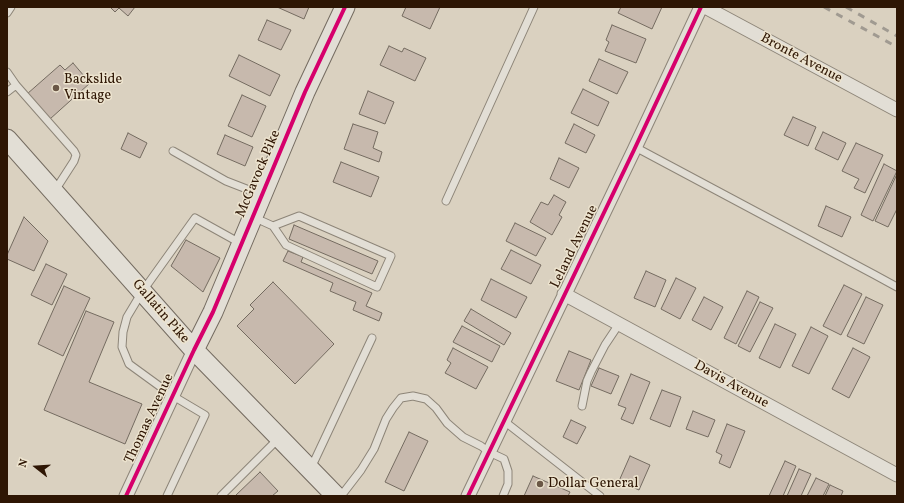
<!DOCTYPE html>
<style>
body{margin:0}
#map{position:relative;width:904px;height:503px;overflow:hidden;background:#dad1c0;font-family:Vollkorn,serif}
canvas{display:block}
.frame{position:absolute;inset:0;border:8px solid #2e1604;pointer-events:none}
.north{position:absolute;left:16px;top:447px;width:40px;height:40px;-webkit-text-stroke:3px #ede4cf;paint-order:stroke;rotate:287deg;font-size:11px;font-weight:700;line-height:16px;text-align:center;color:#2e1604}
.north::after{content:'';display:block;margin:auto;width:14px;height:18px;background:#2e1604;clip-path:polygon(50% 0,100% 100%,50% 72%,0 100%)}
</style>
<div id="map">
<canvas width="904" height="503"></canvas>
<div class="frame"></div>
<div class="north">N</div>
</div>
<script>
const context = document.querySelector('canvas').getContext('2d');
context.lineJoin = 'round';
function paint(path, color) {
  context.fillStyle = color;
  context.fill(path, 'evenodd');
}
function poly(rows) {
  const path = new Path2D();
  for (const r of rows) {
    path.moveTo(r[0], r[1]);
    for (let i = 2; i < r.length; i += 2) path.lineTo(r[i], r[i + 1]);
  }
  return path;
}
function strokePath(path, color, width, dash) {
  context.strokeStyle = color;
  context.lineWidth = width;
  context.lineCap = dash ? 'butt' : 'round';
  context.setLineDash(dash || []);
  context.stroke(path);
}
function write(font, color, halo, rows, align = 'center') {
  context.font = font + ' Vollkorn,serif';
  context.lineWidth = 3;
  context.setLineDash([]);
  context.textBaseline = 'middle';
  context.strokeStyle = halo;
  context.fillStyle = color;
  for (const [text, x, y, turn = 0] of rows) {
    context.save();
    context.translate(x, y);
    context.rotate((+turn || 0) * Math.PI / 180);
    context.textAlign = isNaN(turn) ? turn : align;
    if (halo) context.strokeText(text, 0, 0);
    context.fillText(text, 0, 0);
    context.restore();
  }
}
const building = poly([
 [110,7,135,7,128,16,119,8,115,12,110,7],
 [277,7,309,7,304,19,277,7],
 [406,7,440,7,430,29,402,16,406,7],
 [621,7,662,7,652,29,618,13,621,7],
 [267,20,291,30,281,50,258,40,267,20],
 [612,25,646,39,636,63,605,51,609,42,606,40,612,25],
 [389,46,402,52,404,48,426,58,415,81,380,65,389,46],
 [239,55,280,75,270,96,229,76,239,55],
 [599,59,628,72,617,94,589,81,599,59],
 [73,63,90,83,50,119,27,94,60,65,65,70,73,63],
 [583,89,609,102,598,126,571,113,583,89],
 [368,91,394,102,385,124,359,114,368,91],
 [242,95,266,106,252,137,228,126,242,95],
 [793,117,816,127,808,146,784,135,793,117],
 [353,124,378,132,373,148,382,152,379,162,344,149,353,124],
 [574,124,595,135,586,153,565,143,574,124],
 [823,132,846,143,838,160,815,149,823,132],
 [128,133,147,143,140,158,121,149,128,133],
 [225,135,253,147,245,166,217,154,225,135],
 [856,143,883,155,865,193,854,188,859,179,842,171,856,143],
 [559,158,579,168,569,188,550,179,559,158],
 [341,162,379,177,371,197,333,182,341,162],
 [884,164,897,171,873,221,861,215,884,164],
 [897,174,897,209,888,227,875,221,897,174],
 [554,195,566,202,559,215,562,217,552,235,530,222,541,202,548,205,554,195],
 [826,206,851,217,842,237,818,226,826,206],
 [24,217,48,241,34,271,7,259,7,255,24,217],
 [515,223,546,238,536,256,506,241,515,223],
 [294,225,378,261,372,274,289,239,294,225],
 [186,240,220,258,203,292,171,266,186,240],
 [511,250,541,265,531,284,501,269,511,250],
 [288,251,303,257,301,262,372,293,366,306,382,313,379,321,353,310,356,302,330,291,333,283,283,261,288,251],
 [46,264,67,274,52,305,31,295,46,264],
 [646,271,666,280,655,307,634,298,646,271],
 [676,278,696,288,680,319,661,309,676,278],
 [491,279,527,297,516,318,481,300,491,279],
 [273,282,334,344,295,384,237,326,254,309,250,305,273,282],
 [844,285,862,294,841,335,823,326,844,285],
 [64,286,90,298,63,356,38,344,64,286],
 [747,291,759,297,736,344,724,338,747,291],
 [704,297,723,307,711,330,692,320,704,297],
 [866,297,883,305,864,344,847,336,866,297],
 [760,302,773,308,750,352,738,346,760,302],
 [471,309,511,333,504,345,464,321,471,309],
 [86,311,114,322,89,382,142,404,125,444,44,410,86,311],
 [775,324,796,334,780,368,759,358,775,324],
 [462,326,500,346,492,362,453,342,462,326],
 [811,327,828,336,809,374,792,366,811,327],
 [453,348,488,367,476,389,445,373,451,363,447,360,453,348],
 [853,348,870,357,849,398,832,389,853,348],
 [569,351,591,360,579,390,556,381,569,351],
 [599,368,619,376,611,394,591,386,599,368],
 [631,374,650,382,633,424,621,419,626,408,618,405,631,374],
 [662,390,681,397,670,427,650,419,662,390],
 [693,411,715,420,708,437,686,429,693,411],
 [571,420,586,427,577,444,563,437,571,420],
 [727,424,745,431,730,468,719,463,722,455,716,452,727,424],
 [409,432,428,441,404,491,385,482,409,432],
 [630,456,650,465,639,490,619,481,630,456],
 [785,461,796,466,783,496,769,496,785,461],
 [799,469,811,474,801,496,787,496,799,469],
 [260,472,278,491,272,496,235,496,260,472],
 [533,476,570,492,568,496,524,496,533,476],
 [816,478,829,484,823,496,807,496,816,478],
 [830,485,843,491,841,496,825,496,830,485]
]);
paint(building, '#c7b9ad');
strokePath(building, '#746b60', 1);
const lane = poly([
 [7,13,11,7],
 [7,72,16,85,74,151,76,155,74,161,54,192],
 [7,92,16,85],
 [635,147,875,275,897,287],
 [173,151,226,181,262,195],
 [446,201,534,7],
 [253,217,273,226,286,245,377,287,391,256,299,216,273,226],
 [582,406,587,381,591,372,605,345,619,324],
 [504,421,600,496],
 [311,468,372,338],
 [167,496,205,415,173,396,129,364,122,347,123,332,127,317,142,292,195,218,240,243],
 [221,496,279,438],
 [341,496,361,470,374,449,386,419,393,408,401,398,413,396,426,399,436,408,447,423,463,437,481,446,489,452,504,459,508,471,508,484,503,496]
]);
const street = poly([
 [705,7,897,110],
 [564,294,897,475],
 [126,496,194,350],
 [468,496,634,150,701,7]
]);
const secondary = poly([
 [7,139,194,350,336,496],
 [194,350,213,312,305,92,345,7]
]);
strokePath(lane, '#8d8578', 9);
strokePath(street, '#8d8578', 15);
strokePath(secondary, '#746b60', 21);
strokePath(lane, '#e2ded5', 7);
strokePath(street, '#e2ded5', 13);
strokePath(secondary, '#e2ded5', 19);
strokePath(poly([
 [824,7,897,47],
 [846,7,897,36]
]), '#a09a91', 3, [7, 7]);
strokePath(poly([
 [126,496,194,350,213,312,305,92,345,7],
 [468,496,634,150,701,7]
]), '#d6006c', 4);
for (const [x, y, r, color] of [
 [56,88,4,"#6a5746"],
 [540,484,4,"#6a5746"]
]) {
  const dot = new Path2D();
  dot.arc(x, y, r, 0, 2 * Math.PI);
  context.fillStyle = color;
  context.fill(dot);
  strokePath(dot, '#ede4cf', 1.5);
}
write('14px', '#2e1604', '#ede4cf', [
 ["Bronte Avenue",801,59,28],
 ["McGavock Pike",259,174,-67],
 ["Leland Avenue",575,247,-64],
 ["Gallatin Pike",160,312,49],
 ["Davis Avenue",731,385,29],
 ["Thomas Avenue",150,419,-65]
]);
write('14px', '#2e1604', '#ede4cf', [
 ["Backslide",64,80],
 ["Vintage",64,96],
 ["Dollar General",548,484]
], 'left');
</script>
